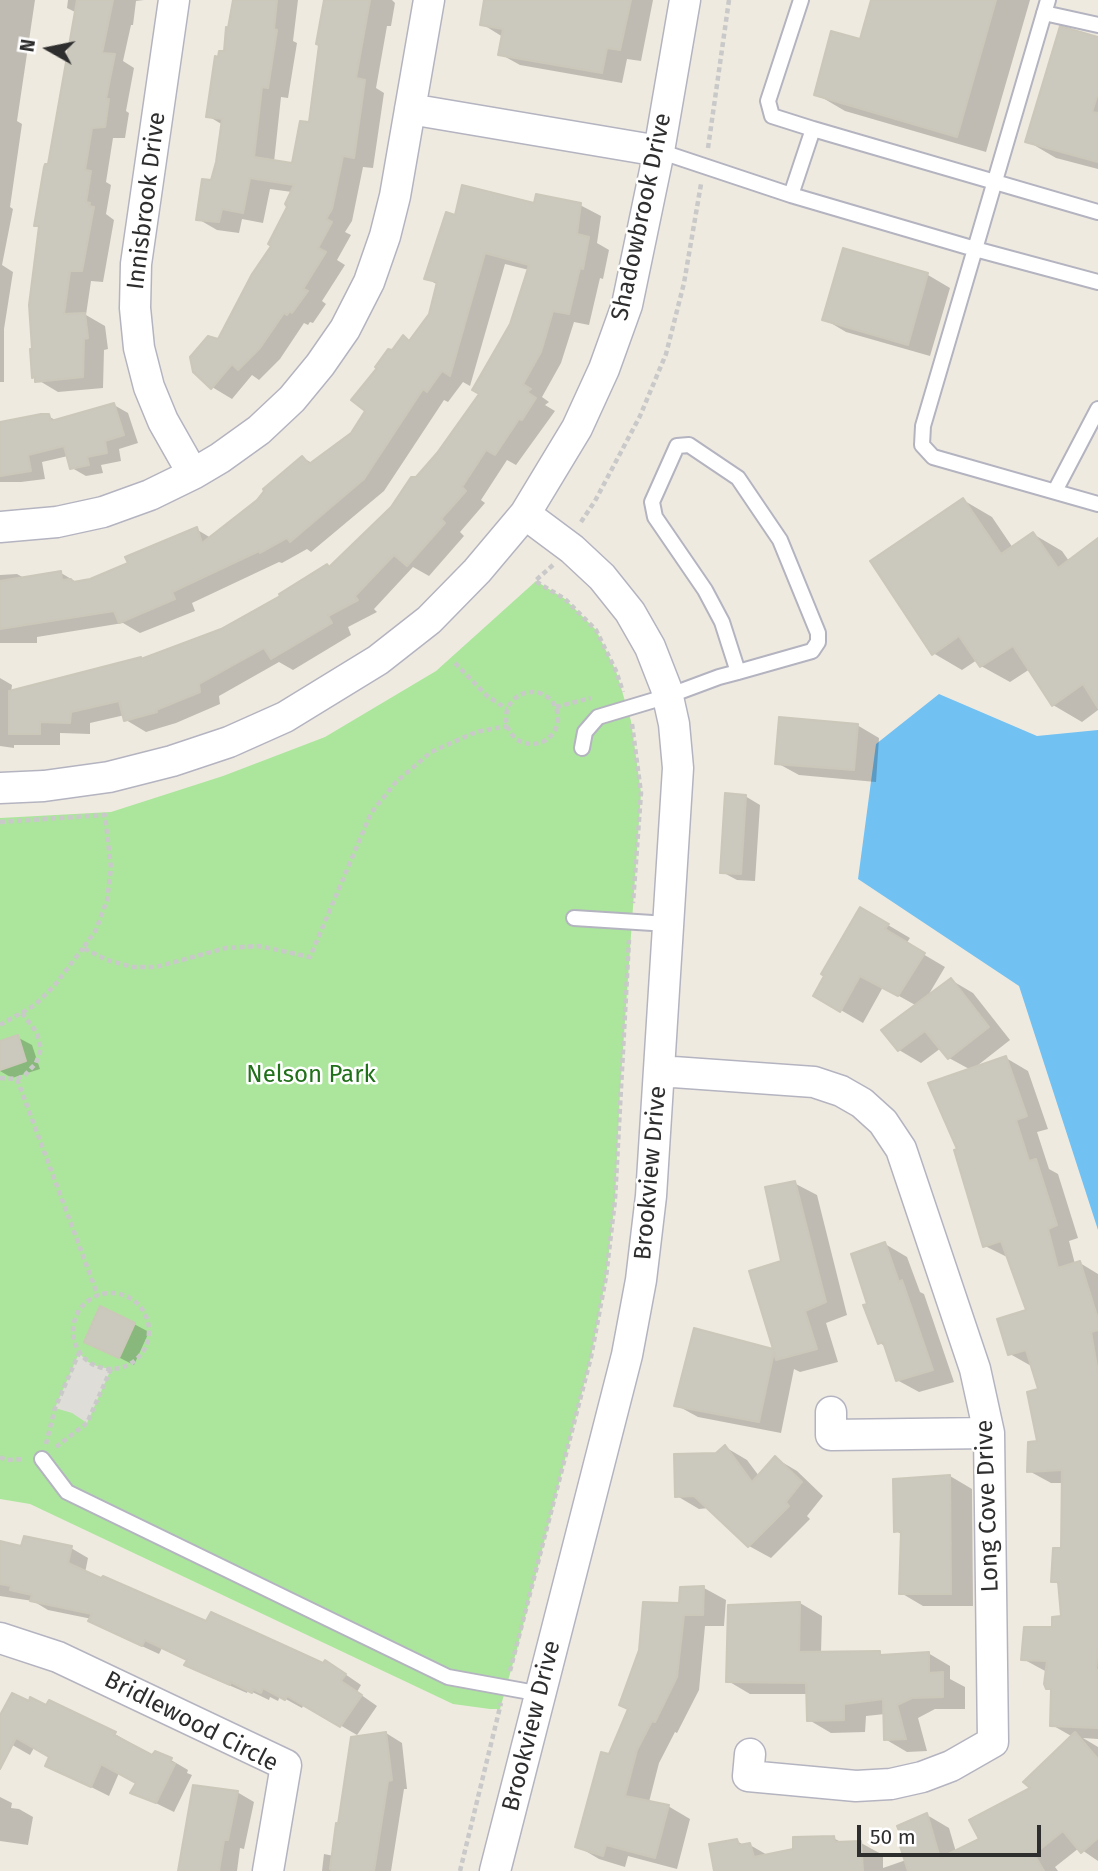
<!DOCTYPE html>
<style>
body{margin:0}
#map{position:relative;width:1098px;height:1871px;overflow:hidden;background:#efeae0;font-family:"Fira Sans",sans-serif}
canvas{display:block}
.north{position:absolute;left:14px;top:14px;width:70px;height:70px;-webkit-text-stroke:5px #fff;paint-order:stroke;rotate:279deg;font-size:19px;font-weight:700;line-height:28px;text-align:center;color:#2e2e2e}
.north::after{content:'';display:block;margin:auto;width:24px;height:32px;background:#2e2e2e;clip-path:polygon(50% 0,100% 100%,50% 72%,0 100%)}
.scale{position:absolute;left:857px;top:1825px;width:184px;height:32px;box-sizing:border-box;border:4px solid #2e2e2e;border-top:0;padding-left:9px;font-size:21px;line-height:24px;white-space:nowrap;color:#2e2e2e;-webkit-text-stroke:5px #fff;paint-order:stroke}
</style>
<div id="map">
<canvas width="1098" height="1871"></canvas>
<div class="north">N</div>
<div class="scale">50 m</div>
</div>
<script>
const context = document.querySelector('canvas').getContext('2d');
context.lineJoin = 'round';
function paint(path, color) {
  context.fillStyle = color;
  context.fill(path, 'evenodd');
}
function poly(rows) {
  const path = new Path2D();
  for (const r of rows) {
    if (r.length === 3) {
      path.moveTo(r[0] + r[2], r[1]);
      path.arc(r[0], r[1], r[2], 0, 2 * Math.PI);
      continue;
    }
    path.moveTo(r[0], r[1]);
    for (let i = 2; i < r.length; i += 2) path.lineTo(r[i], r[i + 1]);
  }
  return path;
}
function strokePath(path, color, width, dash) {
  context.strokeStyle = color;
  context.lineWidth = width;
  context.lineCap = dash ? 'butt' : 'round';
  context.setLineDash(dash || []);
  context.stroke(path);
}
function write(font, color, halo, rows, align = 'center') {
  context.font = font + ' "Fira Sans",sans-serif';
  context.lineWidth = 5;
  context.setLineDash([]);
  context.textBaseline = 'middle';
  context.strokeStyle = halo;
  context.fillStyle = color;
  for (const [text, x, y, turn = 0] of rows) {
    context.save();
    context.translate(x, y);
    context.rotate((+turn || 0) * Math.PI / 180);
    context.textAlign = isNaN(turn) ? turn : align;
    if (halo) context.strokeText(text, 0, 0);
    context.fillText(text, 0, 0);
    context.restore();
  }
}
paint(poly([
 [536,581,565,599,596,630,616,671,631,721,641,793,620,1092,615,1200,606,1277,591,1357,517,1649,500,1709,490,1709,453,1704,30,1504,0,1499,0,818,111,812,223,776,325,737,436,671]
]), '#ace69c');
paint(poly([
 [79,1353,88,1362,99,1367,111,1369,87,1423,72,1413,55,1408]
]), '#dfddd7');
paint(poly([
 [939,694,1037,736,1098,730,1098,1230,1019,986,858,879,876,744]
]), '#72c1f3');
paint(poly([
 [0,0,35,0,17,121,22,124,10,207,13,209,2,265,13,272,4,329,4,382,0,382],
 [68,0,144,0,136,1,133,25,131,25,123,61,134,68,126,111,129,113,125,138,113,138,106,182,111,185,106,214,114,220,103,282,91,281,86,315,105,326,108,349,104,350,103,388,58,392,33,377,40,227,36,225,50,166,77,13,67,8],
 [235,0,298,0,293,41,297,43,288,98,281,97,274,162,293,165,311,124,326,0,392,0,395,3,391,26,387,26,376,88,384,93,373,168,363,167,352,221,345,232,351,235,337,260,345,265,322,301,326,304,313,323,310,322,308,325,304,323,280,359,259,380,252,375,232,399,212,387,219,341,274,245,292,192,270,189,263,223,242,219,239,233,217,230,198,219,212,182,223,125,208,116,225,53],
 [486,0,653,0,641,61,627,59,622,83,520,65,500,54,503,37,482,24],
 [873,0,1030,0,986,152,845,111,816,94,861,41],
 [1098,39,1098,169,1056,158,1027,141],
 [535,205,580,205,601,216,597,243,609,250,603,279,600,278,589,325,574,322,561,363,542,397,549,402,545,405,555,411,516,465,507,460,481,500,485,503,460,532,464,536,429,576,413,567,374,609,377,612,348,627,351,635,293,670,279,662,219,696,220,704,176,723,146,732,126,720,125,715,90,723,90,734,60,733,60,745,14,745,14,748,0,746,0,678,12,685,11,693,140,658,143,660,222,630,330,568,392,508,439,454,481,394,512,325,529,270,505,264,470,386,463,382,448,402,444,400,384,491,311,552,307,549,282,563,279,562,192,603,195,611,140,633,123,623,37,637,37,643,0,643,0,575,17,574,26,579,61,573,78,583,91,581,130,564,196,529,211,538,258,501,303,458,312,463,352,434,368,411,393,352,403,337,411,342,430,315,438,285,426,278,456,217],
 [844,251,928,275,950,288,930,356,846,332,824,319],
 [114,405,128,413,138,443,119,449,121,461,101,465,103,473,86,476,72,468,68,456,42,462,45,479,21,482,0,482,0,423,48,416,57,421],
 [963,500,992,517,1013,548,1033,534,1062,551,1069,561,1098,540,1098,710,1082,722,1053,705,1030,669,1010,682,981,666,977,660,962,670,933,653],
 [857,725,879,738,876,782,799,775,777,763],
 [745,796,760,805,755,881,737,880,722,872],
 [861,909,910,938,906,944,945,967,926,999,951,980,973,993,1010,1040,973,1069,1006,1058,1028,1071,1048,1129,1037,1132,1049,1169,1058,1174,1078,1238,1069,1241,1075,1264,1080,1263,1098,1274,1098,1739,1083,1738,1098,1747,1098,1861,1079,1848,1055,1867,1058,1871,718,1871,737,1841,745,1846,750,1845,769,1856,795,1850,833,1838,843,1843,861,1843,883,1855,883,1868,906,1860,927,1815,949,1828,956,1852,981,1840,1032,1789,1073,1737,1052,1725,1053,1691,1047,1687,1047,1672,1023,1659,1063,1617,1060,1585,1053,1581,1063,1550,1064,1483,1051,1483,1029,1471,1039,1443,1040,1391,1033,1367,1010,1354,1028,1312,1009,1258,985,1246,959,1150,971,1070,949,1058,941,1048,921,1063,899,1050,917,1006,883,987,863,1023,815,995],
 [17,1037,32,1045,40,1069,12,1078,0,1071,0,1043],
 [794,1183,817,1195,847,1315,826,1323,838,1362,800,1372,794,1369,781,1433,698,1417,676,1405,695,1330,775,1352,783,1262],
 [885,1244,907,1257,920,1292,924,1294,954,1382,919,1392,897,1380,886,1347,880,1343,870,1305],
 [134,1324,149,1332,134,1365,86,1341],
 [725,1447,747,1460,759,1476,775,1458,797,1471,823,1496,807,1516,810,1519,771,1558,749,1546,709,1508,699,1509,677,1496],
 [950,1476,972,1489,973,1606,923,1606,901,1593,903,1535,896,1531],
 [0,1543,23,1549,71,1548,88,1558,85,1573,207,1624,342,1672,361,1685,357,1692,377,1706,357,1735,304,1704,302,1708,280,1696,278,1701,270,1697,269,1700,248,1690,247,1693,203,1674,186,1664,188,1661,162,1648,159,1654,107,1630,90,1621,92,1619,48,1610,33,1601,0,1596],
 [704,1588,726,1600,724,1626,705,1626,699,1690,677,1733,675,1732,659,1763,649,1802,668,1806,690,1819,677,1869,628,1856,625,1867,599,1859,577,1846,610,1756,681,1605],
 [800,1603,822,1616,821,1653,879,1653,885,1656,928,1653,950,1666,950,1679,965,1687,965,1709,935,1709,918,1718,927,1751,907,1752,885,1739,885,1714,866,1716,865,1732,831,1733,809,1720,808,1694,750,1694,728,1681],
 [0,1719,115,1734,132,1744,131,1746,153,1758,171,1760,188,1770,187,1773,192,1775,174,1812,133,1792,138,1783,119,1773,109,1796,47,1765,51,1756,35,1746,30,1755,0,1738],
 [386,1733,402,1743,407,1789,404,1789,391,1871,322,1871,324,1854,334,1856],
 [237,1792,254,1802,244,1849,240,1848,237,1871,180,1871],
 [0,1797,12,1803,11,1808,19,1809,33,1817,28,1845,0,1841]
]), '#0003');
const building = poly([
 [77,0,113,0,102,53,115,54,106,99,109,99,105,127,92,128,85,170,91,171,86,202,90,203,89,206,94,207,82,271,70,271,64,314,85,313,88,338,84,339,83,377,35,382,35,377,32,378,30,349,32,349,29,305,39,226,34,226,44,167,45,164,48,164,77,0],
 [233,0,277,0,274,29,277,30,268,88,262,87,254,157,292,163,300,121,309,122,319,45,316,44,324,0,370,0,356,78,365,80,354,158,343,156,332,209,326,219,332,222,318,248,326,252,303,289,308,291,292,313,290,311,287,315,284,313,260,348,238,370,232,364,211,389,193,372,190,357,208,336,218,339,252,274,271,246,268,244,287,207,285,204,294,185,250,178,243,213,222,209,219,222,196,220,202,179,211,180,216,162,222,119,206,117,215,56,218,57,219,51,224,51,226,27,228,28,233,0],
 [484,0,631,0,620,50,607,48,602,73,498,55,503,29,480,25,484,0],
 [871,0,996,0,957,137,814,95,831,31,860,39,871,0],
 [1060,26,1098,37,1098,93,1092,112,1098,113,1098,162,1025,142,1060,26],
 [462,185,534,203,536,194,581,203,577,234,589,237,583,269,580,268,569,314,553,311,541,352,523,384,531,389,527,392,536,398,522,420,519,419,495,455,486,450,462,487,466,491,441,519,445,523,407,566,394,555,355,596,358,600,328,616,332,623,271,659,264,648,199,684,200,692,156,710,157,712,124,721,119,701,71,712,70,723,40,722,40,734,9,734,9,691,141,657,141,659,221,629,280,596,279,594,327,564,329,567,391,507,411,477,416,477,437,453,479,394,472,390,510,324,529,265,485,253,450,376,442,371,427,392,423,389,364,479,290,542,287,538,260,553,259,551,172,592,175,599,119,623,114,611,0,629,0,581,61,571,62,580,71,579,73,582,90,579,128,563,125,557,197,527,202,543,257,500,264,491,263,489,302,456,309,464,351,433,365,411,351,400,377,368,375,367,388,349,392,350,403,335,409,341,429,314,437,282,424,279,446,212,455,215,462,185],
 [843,248,928,273,908,345,822,320,843,248],
 [114,403,124,435,105,441,107,453,87,457,89,465,70,469,64,446,28,455,31,471,0,476,0,422,41,414,49,414,51,421,114,403],
 [963,498,1001,554,1033,532,1058,568,1098,538,1098,708,1083,684,1052,706,1013,646,980,667,959,636,932,655,870,561,963,498],
 [779,717,858,724,854,770,775,764,779,717],
 [725,793,746,795,741,874,720,873,725,793],
 [860,907,889,924,885,929,925,953,898,996,860,976,840,1012,813,996,824,976,821,974,860,907],
 [951,978,989,1027,948,1059,925,1031,898,1051,881,1030,951,978],
 [18,1035,26,1061,0,1070,0,1041,18,1035],
 [1006,1056,1027,1116,1016,1120,1029,1161,1036,1159,1057,1225,1048,1229,1058,1268,1080,1261,1098,1319,1098,1330,1091,1332,1098,1373,1098,1646,1096,1670,1098,1670,1098,1728,1050,1726,1051,1689,1046,1689,1044,1684,1047,1661,1021,1660,1024,1627,1052,1627,1052,1617,1061,1616,1058,1582,1051,1582,1053,1548,1061,1548,1062,1470,1027,1472,1028,1442,1037,1441,1027,1392,1038,1389,1026,1350,1008,1355,997,1319,1026,1310,1001,1241,983,1247,954,1150,957,1149,928,1083,1006,1056],
 [795,1181,826,1302,805,1311,817,1349,776,1360,774,1352,759,1422,674,1406,694,1328,773,1349,749,1271,781,1261,765,1187,795,1181],
 [885,1242,899,1282,902,1280,933,1370,896,1381,883,1342,878,1344,863,1305,867,1304,851,1254,885,1242],
 [100,1306,135,1323,119,1358,84,1342,100,1306],
 [725,1445,752,1482,775,1456,802,1482,786,1502,789,1506,748,1547,694,1496,675,1497,674,1454,716,1453,725,1445],
 [950,1475,951,1594,899,1594,901,1531,894,1532,893,1479,950,1475],
 [24,1536,72,1546,68,1563,101,1578,103,1576,206,1621,211,1612,323,1663,325,1660,346,1674,341,1681,362,1695,340,1727,287,1696,285,1700,263,1688,261,1693,253,1689,252,1693,231,1682,230,1685,184,1665,187,1660,145,1640,142,1646,88,1621,92,1614,30,1601,32,1595,10,1590,11,1586,0,1584,0,1541,21,1546,24,1536],
 [704,1586,703,1615,684,1615,677,1677,655,1722,652,1721,637,1750,625,1796,669,1805,655,1858,606,1845,603,1856,575,1847,601,1752,609,1754,628,1709,619,1705,639,1650,643,1602,679,1603,680,1587,704,1586],
 [800,1602,799,1652,880,1651,880,1655,929,1652,929,1673,943,1672,943,1697,912,1698,897,1705,906,1739,884,1740,883,1699,844,1704,844,1720,807,1721,806,1683,726,1682,728,1605,800,1602],
 [12,1693,29,1701,30,1697,46,1705,49,1700,116,1732,114,1735,152,1755,155,1751,172,1758,170,1762,175,1764,156,1803,130,1793,136,1783,101,1764,91,1787,45,1766,49,1757,16,1738,0,1769,0,1715,12,1693],
 [386,1732,392,1780,388,1781,374,1871,333,1871,330,1869,336,1823,338,1824,351,1737,386,1732],
 [1075,1732,1098,1759,1098,1838,1081,1853,1063,1831,1034,1854,1044,1871,908,1871,898,1840,902,1839,897,1826,927,1813,940,1858,979,1839,969,1820,1030,1788,1023,1782,1075,1732],
 [193,1785,238,1791,228,1840,224,1840,219,1871,178,1871,193,1785],
 [834,1836,835,1842,861,1841,863,1871,714,1871,709,1844,737,1839,739,1845,750,1843,754,1857,793,1849,793,1837,834,1836]
]);
paint(building, '#cbc8be');
strokePath(building, '#cbc7b9', 2);
const lane = poly([
 [1048,0,975,249,1098,282],
 [1044,13,1098,25],
 [813,129,1098,212],
 [659,151,791,195,975,249,923,426,922,445,933,457,1098,504],
 [791,195,813,129,772,116,768,101,801,0],
 [1055,491,1098,409],
 [582,748,585,732,598,717,668,696,719,677,738,672,812,651,818,642,818,633,780,540,738,478,689,445,677,446,652,502,655,517,705,590,722,622,738,672],
 [574,918,668,924],
 [42,1459,67,1492,448,1677,541,1694]
]);
const street = poly([
 [174,0,136,264,135,308,139,348,149,387,163,421,193,474],
 [410,109,659,151],
 [0,527,57,522,103,512,150,495,193,474,220,458,259,430,292,399,320,365,345,329,369,282,385,236,395,196,429,0],
 [0,788,44,786,109,777,172,761,229,742,285,717,378,660,429,620,477,571,525,514,577,428,604,369,627,305,659,151,685,0],
 [659,1071,814,1082,841,1091,862,1103,883,1122,901,1149,975,1369,989,1433,993,1742,951,1766,922,1777,891,1784,856,1786,748,1776,750,1754],
 [831,1412,831,1435,989,1433],
 [0,1638,58,1657,286,1765,268,1871],
 [495,1871,627,1355,641,1280,651,1196,678,768,674,724,666,688,650,647,630,612,602,577,572,549,525,514]
]);
strokePath(lane, '#b4b4c1', 18);
strokePath(street, '#b4b4c1', 33);
strokePath(poly([
 [708,148,729,0],
 [581,522,595,501,640,416,666,354,684,283,701,184],
 [553,565,535,581,565,599,596,630,616,671,623,692],
 [455,663,487,696,507,709],
 [532,718,26],
 [556,707,591,698],
 [632,724,641,793,633,903],
 [0,822,105,815,111,868,107,900,96,930,83,948,107,960,132,967,156,967,226,948,259,946,310,957,371,813,396,782,431,752,476,732,507,726],
 [0,1025,35,1005,54,986,83,948],
 [0,1078,17,1079,25,1075,36,1063,41,1049,37,1033,22,1013],
 [17,1079,98,1296],
 [111,1331,38],
 [46,1444,55,1408,79,1353],
 [56,1447,87,1423,111,1369],
 [0,1457,6,1460,24,1459],
 [510,1671,591,1357,606,1277,615,1200,629,940],
 [460,1871,501,1703]
]), '#c9c9c9', 4.5, [5, 3.5]);
strokePath(lane, '#fff', 14);
strokePath(street, '#fff', 30);
write('24px', '#2e2e2e', '#fff', [
 ["Innisbrook Drive",147,201,-83],
 ["Shadowbrook Drive",642,217,-78],
 ["Brookview Drive",651,1173,-85],
 ["Long Cove Drive",988,1506,-92],
 ["Bridlewood Circle",191,1722,27],
 ["Brookview Drive",532,1726,-76]
]);
write('24px', '#206f19', '#fff', [
 ["Nelson Park",311,1075]
]);
</script>
